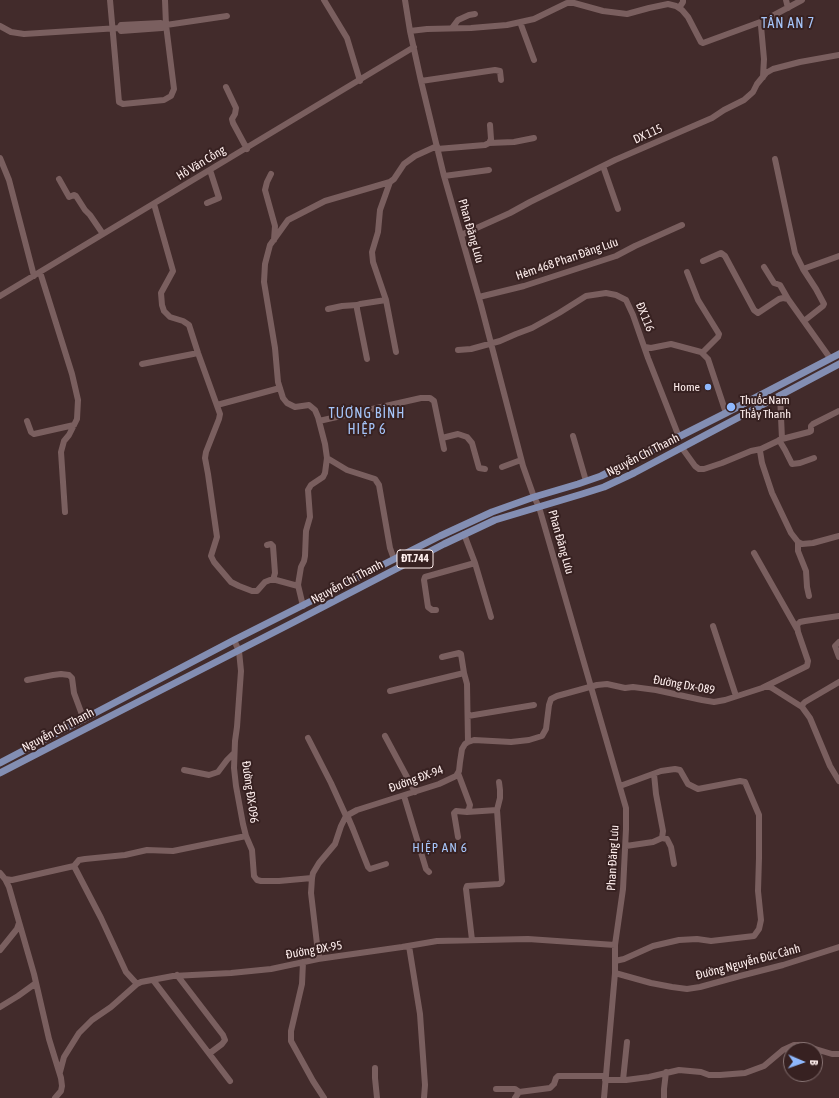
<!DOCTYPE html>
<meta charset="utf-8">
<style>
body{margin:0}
#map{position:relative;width:839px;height:1098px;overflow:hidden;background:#422b2b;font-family:"Asap Condensed",sans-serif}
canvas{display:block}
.north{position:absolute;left:783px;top:1042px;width:40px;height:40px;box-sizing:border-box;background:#372121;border:1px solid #877373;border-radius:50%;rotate:92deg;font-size:11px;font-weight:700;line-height:16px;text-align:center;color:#feeeed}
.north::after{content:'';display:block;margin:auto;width:14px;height:18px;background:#8fb8fd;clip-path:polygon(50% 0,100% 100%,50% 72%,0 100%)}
</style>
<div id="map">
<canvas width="839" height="1098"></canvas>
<div class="north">B</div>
</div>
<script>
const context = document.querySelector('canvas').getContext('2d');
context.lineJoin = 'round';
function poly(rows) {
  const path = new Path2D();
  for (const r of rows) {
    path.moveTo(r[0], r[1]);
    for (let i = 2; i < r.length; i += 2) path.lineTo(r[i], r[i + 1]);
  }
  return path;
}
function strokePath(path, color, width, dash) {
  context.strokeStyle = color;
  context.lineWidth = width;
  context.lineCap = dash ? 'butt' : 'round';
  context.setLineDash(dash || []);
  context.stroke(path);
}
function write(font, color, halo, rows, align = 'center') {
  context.font = font + ' "Asap Condensed",sans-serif';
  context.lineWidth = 4;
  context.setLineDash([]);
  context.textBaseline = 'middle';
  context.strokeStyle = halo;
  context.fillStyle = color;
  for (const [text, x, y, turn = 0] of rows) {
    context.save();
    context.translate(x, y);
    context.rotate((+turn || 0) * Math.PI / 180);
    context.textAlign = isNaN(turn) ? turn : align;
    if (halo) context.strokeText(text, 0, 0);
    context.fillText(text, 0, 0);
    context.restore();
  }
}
strokePath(poly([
 [110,0,119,102,123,104,164,100,171,96,174,89,166,25,165,0],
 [324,0,347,38,360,81],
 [405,0,410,31,421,81,444,176,481,305,523,466,534,497,539,507,626,808,626,829,623,889,615,945,615,973,604,1098],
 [786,0,788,8],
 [679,8,683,2,683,0],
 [520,22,534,60],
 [0,26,11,32,24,34,119,28,121,25,161,23,164,25,166,25,227,16],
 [119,28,121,31,162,28,164,25],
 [452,28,458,20,469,15,475,14],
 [410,31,427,29,471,28,507,25,534,19,567,3,574,3,603,11,627,14,649,8,668,4,676,6,682,10,688,17,701,42,703,43,763,21],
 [763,77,764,59,761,26,763,21,802,0],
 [421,81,495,70,500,71,501,80],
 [226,87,236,108,235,114,232,119,233,123,247,149],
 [489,143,491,139,490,125],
 [437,149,485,145,489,143,514,142,534,138],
 [0,158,9,180,34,276],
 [775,159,795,253,803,269,816,289,824,304,823,306,804,321],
 [603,166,618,209],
 [271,174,267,182,265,190,275,226,274,240],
 [444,176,489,170],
 [59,179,68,195,69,197,74,195,76,196,85,210,90,215,103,234],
 [207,203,219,198,210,170],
 [154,204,173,271,161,293,162,305,164,311,170,317,183,321,189,325,198,353,220,414,219,419,206,452,205,458,208,474,217,537,211,556,214,562,231,582,239,586,252,591,257,591,265,582,270,580,276,580,298,586],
 [461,235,510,213,530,202,615,160,712,118,724,110,744,100,753,92,757,84,766,73,773,69,800,62,839,55],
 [703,261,721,253,725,256,754,310,758,313,779,299,783,298,788,299,830,358],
 [764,267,774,283,780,285,788,299],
 [803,269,839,256],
 [40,272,72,374,78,400,77,419,69,435,64,441,61,452,65,512],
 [687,272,698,300,719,334,718,337,702,353],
 [0,296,414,47],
 [479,297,524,286,616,256,635,246,682,225],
 [328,309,342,306,357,305],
 [645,347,651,348,671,344,701,352,708,359,726,413],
 [458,350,471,349,500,341,516,334,532,328,559,313,586,296,606,293,616,295,626,300,633,315,648,358,679,437],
 [396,352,386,300,373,262,372,252,378,232,380,210,390,182,394,179,404,164,415,156,437,146],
 [367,359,357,309,357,305,360,304,386,300],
 [142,364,198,353],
 [780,395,782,439,761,449,760,451,762,463,772,493,791,533,798,542,802,544,813,543,839,536],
 [217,405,280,388],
 [27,421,31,432,34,434,74,425],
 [319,421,421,398,430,398,434,401,444,449],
 [573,436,586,481],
 [442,438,458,434,467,437,472,443,479,468,485,469],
 [782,439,809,432,811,431,811,426,813,424,839,411],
 [779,440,785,450,792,464,800,463,814,458],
 [682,448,695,466,699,469,704,469,722,463,751,451,761,449],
 [327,458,347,470,375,479,379,485,390,548,394,559],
 [502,467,521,460],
 [464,534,475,563,491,617],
 [798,542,798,551,806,571,807,587,809,596],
 [267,545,271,544,273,546,275,573,273,580],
 [754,553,797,629],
 [303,606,298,585,301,567,304,561,305,556,306,531,310,517,308,490,311,485,323,477,325,473,327,458,325,444,318,417,315,410,309,405,295,407,287,403,283,398,278,382,275,348,264,282,265,264,270,245,288,220,325,201,390,182],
 [436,610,432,610,428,607,424,580,425,577,475,563],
 [713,626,736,696],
 [234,640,239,651,241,671,237,727,235,741,234,768,236,786,243,824,246,836,252,850,254,876,257,880,261,881,279,881,312,878],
 [839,642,835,646,839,657],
 [442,657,459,653,461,654,464,673],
 [27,680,53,675,61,674,69,675,72,678,74,693,84,720],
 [767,686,772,688,802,707,810,718,830,766,839,781],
 [390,691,464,673,467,684,468,742],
 [802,707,803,704,805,702,839,682],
 [468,716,534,705],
 [385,736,415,792],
 [308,738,331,783,346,816],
 [184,770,209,775,218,772,227,760,234,753],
 [458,773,470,805,469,809,467,812,456,811,454,813,458,837],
 [654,774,656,794,663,831,662,838],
 [404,796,426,869,429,872],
 [467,812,497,810,500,798,500,790,499,782],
 [347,815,353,829,368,867,370,869,386,864],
 [626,846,653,842,662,838,667,839,671,847,674,864],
 [74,866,79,860,85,859,125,855,147,850,173,851,246,836],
 [0,873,5,879,9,887,13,901,34,974,49,1039,61,1078,62,1086,61,1091,55,1098],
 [5,879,12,880,74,866,101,918,126,972,137,984],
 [472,940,466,889,467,886,499,884,501,883,502,881,497,810],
 [409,946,420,1014,425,1085,424,1098],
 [0,950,17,929,19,923],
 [318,959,319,954,317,944,311,893,312,878,313,873,319,863,335,844,341,826,346,816,357,810,439,784,456,776,459,771,460,762,462,749,465,744,468,742,474,740,511,742,529,740,542,736,546,729,549,705,551,699,557,696,597,685,607,684,625,688,633,687,656,690,702,700,714,702,725,700,762,688,807,666,808,661,798,632,797,625,800,622,805,621,839,616],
 [615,961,624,959,653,946,679,940,697,939,711,941,754,936,759,929,761,920,758,891,759,858,759,815,745,782,740,781,698,789,688,784,680,770,675,769,661,771,620,786],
 [303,962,302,984,291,1031,291,1041,313,1081,324,1098],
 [615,973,651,983,672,987,687,989,700,987,740,976,783,965,839,947],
 [177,975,223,1035,225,1040,222,1044,210,1053],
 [153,980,230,1081],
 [0,1007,18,996,36,983],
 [375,1068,375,1078,377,1098],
 [60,1072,64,1057,79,1033,92,1020,111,1007,137,984,141,982,173,976,231,973,271,969,318,959,402,947,437,941,528,939,615,945],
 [605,1080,626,1080,649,1077,679,1070,701,1072,709,1075,720,1075,745,1073,764,1066,783,1050,794,1045,802,1045,832,1054,839,1054],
 [623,1080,627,1042],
 [496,1089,515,1089,519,1092],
 [515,1098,519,1092,550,1088,554,1084,556,1078,558,1076,606,1076],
 [664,1098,664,1089,666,1072]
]), '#7a5f5f', 6);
strokePath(poly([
 [0,763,234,640,440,536,492,512,534,497,578,484,601,476,726,413,839,354],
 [0,773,91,726,294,622,444,544,495,520,582,494,604,487,634,473,839,364]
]), '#838eb3', 7);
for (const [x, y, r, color] of [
 [708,387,4,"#8fb8fd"],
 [731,407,5,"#8fb8fd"]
]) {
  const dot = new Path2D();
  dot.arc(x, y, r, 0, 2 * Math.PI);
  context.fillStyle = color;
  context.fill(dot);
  strokePath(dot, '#372121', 1.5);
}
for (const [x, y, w] of [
 [415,559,36]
]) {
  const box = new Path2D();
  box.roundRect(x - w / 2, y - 9, w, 18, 3);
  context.fillStyle = '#372121';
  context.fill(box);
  strokePath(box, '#feeeed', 1);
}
write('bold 11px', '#feeeed', null, [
 ["ĐT.744",415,559]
]);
write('12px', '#feeeed', '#372121', [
 ["DX 115",648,134,-24],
 ["Hồ Văn Cống",201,163,-31],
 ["Phan Đăng Lưu",471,231,74],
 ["Hẻm 468 Phan Đăng Lưu",567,259,-19],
 ["ĐX 116",645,317,68],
 ["Nguyễn Chí Thanh",643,455,-27],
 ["Phan Đăng Lưu",561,542,74],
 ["Nguyễn Chí Thanh",347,582,-28],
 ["Đường Dx-089",684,685,10],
 ["Nguyễn Chí Thanh",58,730,-28],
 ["Đường ĐX-94",416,779,-20],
 ["Đường ĐX-096",250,792,82],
 ["Phan Đăng Lưu",613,858,-87],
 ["Đường ĐX-95",314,950,-10],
 ["Đường Nguyễn Đức Cảnh",748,962,-15]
]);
write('12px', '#feeeed', '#372121', [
 ["Home",700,387],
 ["Thuốc Nam",740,400,"left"],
 ["Thầy Thanh",740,414,"left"]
], 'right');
context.letterSpacing = '1px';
write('13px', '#a6c5f9', '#372121', [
 ["HIỆP AN 6",440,848]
]);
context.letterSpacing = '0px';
context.letterSpacing = '1px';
write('14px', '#a6c5f9', '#372121', [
 ["TÂN AN 7",788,24],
 ["TƯƠNG BÌNH",367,414],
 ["HIỆP 6",367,430]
]);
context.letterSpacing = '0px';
</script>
